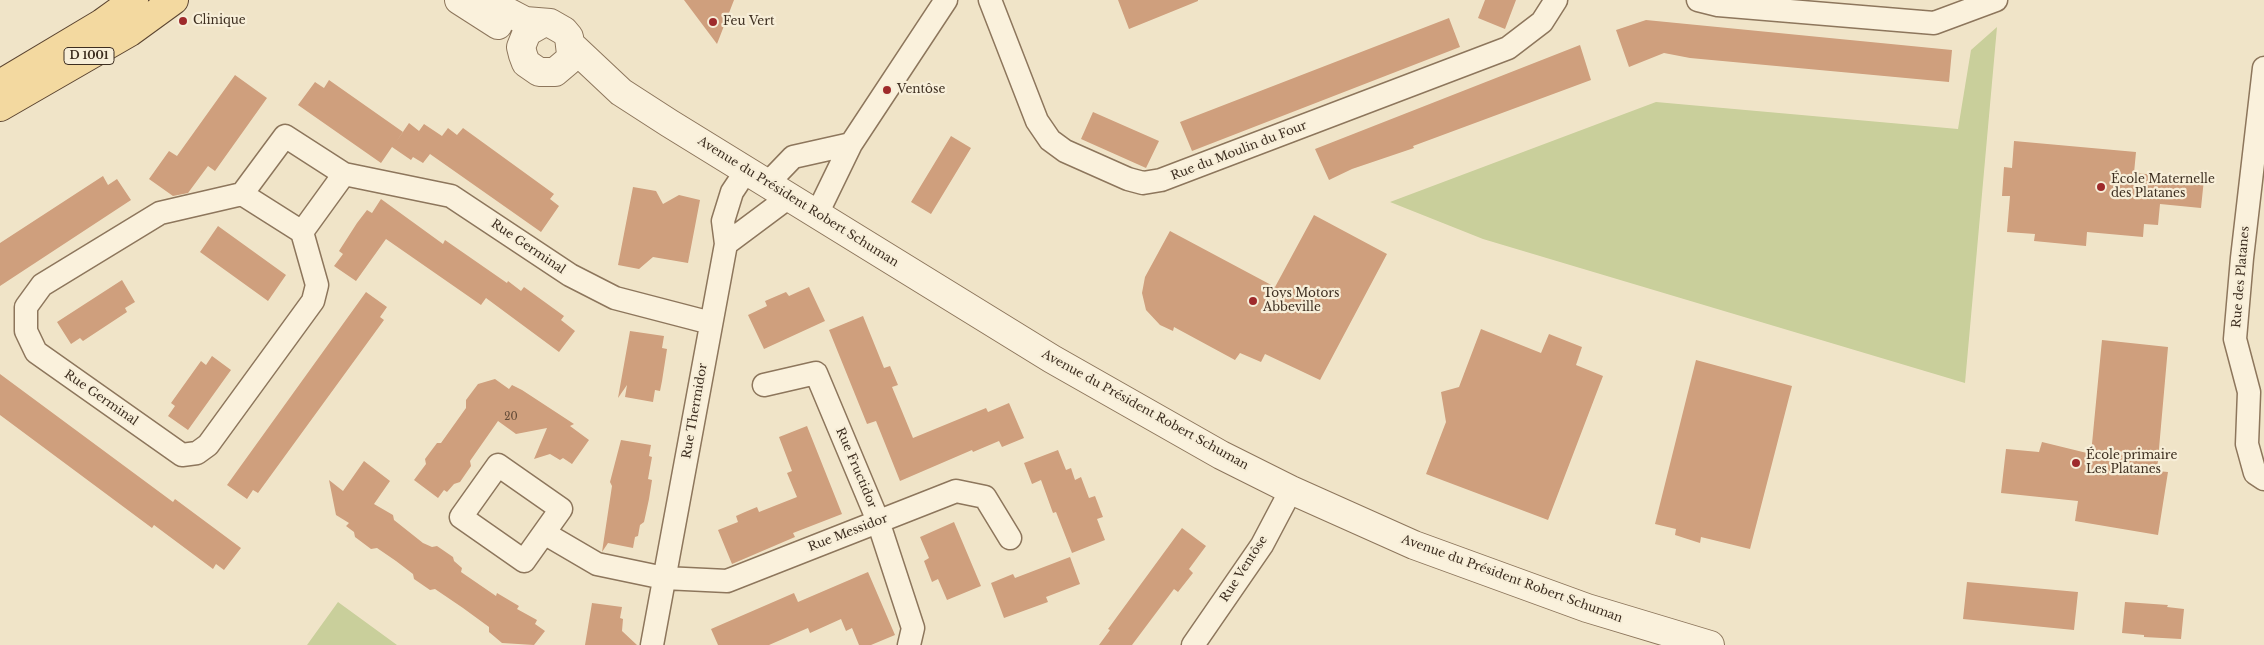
<!DOCTYPE html>
<meta charset="utf-8">
<style>
body{margin:0}
canvas{display:block;background:#f0e4c8}
</style>
<canvas width="2264" height="645"></canvas>
<script>
const context = document.querySelector('canvas').getContext('2d');
context.lineJoin = 'round';
function paint(path, color) {
  context.fillStyle = color;
  context.fill(path, 'evenodd');
}
function poly(rows) {
  const path = new Path2D();
  for (const r of rows) {
    path.moveTo(r[0], r[1]);
    for (let i = 2; i < r.length; i += 2) path.lineTo(r[i], r[i + 1]);
  }
  return path;
}
function strokePath(path, color, width, dash) {
  context.strokeStyle = color;
  context.lineWidth = width;
  context.lineCap = dash ? 'butt' : 'round';
  context.setLineDash(dash || []);
  context.stroke(path);
}
function write(font, color, halo, rows, align = 'center') {
  context.font = font + ' "Libre Baskerville",serif';
  context.lineWidth = 4.5;
  context.setLineDash([]);
  context.textBaseline = 'middle';
  context.strokeStyle = halo;
  context.fillStyle = color;
  for (const [text, x, y, turn = 0] of rows) {
    context.save();
    context.translate(x, y);
    context.rotate((+turn || 0) * Math.PI / 180);
    context.textAlign = isNaN(turn) ? turn : align;
    if (halo) context.strokeText(text, 0, 0);
    context.fillText(text, 0, 0);
    context.restore();
  }
}
paint(poly([
 [1997,27,1965,383,1483,239,1390,202,1656,102,1958,129,1971,50],
 [338,602,397,645,307,645]
]), '#c9cf9b');
paint(poly([
 [684,0,734,0,717,44],
 [1118,0,1198,0,1198,1,1129,29],
 [1485,0,1516,0,1505,29,1478,18],
 [1449,18,1460,47,1192,151,1180,122],
 [1646,20,1952,50,1949,82,1690,58,1664,53,1629,67,1616,30],
 [1580,45,1591,80,1413,146,1414,148,1352,169,1329,180,1315,149],
 [235,75,267,98,215,171,208,166,188,193,173,196,149,179,169,151,177,156],
 [329,80,403,132,396,142,409,123,419,131,424,124,442,136,448,128,457,135,463,128,554,194,550,199,559,206,541,232,430,154,423,163,413,157,411,160,392,147,381,163,298,105,315,82,324,88],
 [1093,112,1159,141,1146,168,1081,139],
 [951,136,971,148,931,214,911,202],
 [2014,141,2136,152,2134,173,2204,179,2201,208,2160,204,2158,225,2144,224,2143,237,2087,232,2086,246,2034,241,2035,234,2007,232,2010,196,2002,196,2004,167,2012,168],
 [103,176,108,185,117,179,131,200,0,286,0,243],
 [633,187,656,191,663,204,679,195,700,200,688,263,653,257,639,269,618,265],
 [381,199,443,244,445,240,507,283,508,281,521,291,524,287,564,316,561,320,575,331,559,352,486,298,481,305,386,239,356,281,334,266,343,254,339,251,357,223,367,210,372,213],
 [1314,215,1387,254,1320,380,1265,354,1261,362,1240,353,1235,360,1174,327,1173,331,1160,325,1146,310,1142,293,1145,277,1170,231,1275,287],
 [218,226,286,275,268,301,200,252],
 [122,280,135,302,125,308,127,312,83,341,80,338,71,344,57,322],
 [809,287,825,321,764,349,748,315,767,306,765,301,786,292,789,296],
 [366,292,387,307,380,317,384,320,258,493,253,490,247,499,227,485],
 [863,316,884,368,890,366,898,385,892,387,913,438,986,408,988,412,1009,403,1024,438,1002,447,999,441,973,452,972,450,900,481,876,421,867,424,829,330],
 [1481,329,1541,353,1549,334,1582,347,1576,365,1603,376,1548,520,1426,474,1446,422,1441,392,1459,387],
 [630,331,664,336,662,348,667,349,662,381,660,391,655,390,653,402,625,397,627,385,618,398],
 [2102,340,2168,347,2157,471,2168,472,2158,535,2075,521,2078,501,2001,493,2006,449,2039,452,2042,442,2091,454],
 [212,356,231,370,188,430,168,416,175,406,171,403,201,361,206,365],
 [1696,360,1792,386,1750,549,1701,537,1700,543,1675,535,1676,529,1655,524],
 [0,374,173,502,175,499,241,548,224,570,216,564,213,569,154,525,152,528,0,415],
 [495,379,509,389,512,385,522,390,574,424,570,426,589,440,572,464,563,458,560,460,550,454,534,459,547,428,516,434,498,421,470,461,471,466,460,482,454,484,447,492,444,490,438,498,414,480,426,464,425,459,437,443,441,443,466,408,466,400,478,384],
 [807,426,842,514,793,533,795,537,732,564,718,530,738,522,736,516,745,512,757,507,759,512,797,497,787,473,792,471,779,437],
 [621,440,651,445,649,456,652,457,648,479,652,480,649,499,644,522,640,525,638,536,635,537,633,548,608,543,602,552,612,486,610,482],
 [1058,450,1066,470,1071,468,1075,480,1081,477,1089,498,1095,496,1103,517,1097,519,1105,540,1072,553,1056,512,1053,513,1041,480,1032,484,1024,463],
 [364,461,390,481,374,504,393,515,394,520,423,543,432,547,437,546,453,557,454,561,462,568,461,572,496,596,497,593,519,606,517,609,537,620,535,624,545,631,534,645,502,643,489,632,489,627,463,608,435,589,430,590,414,579,413,574,396,561,377,548,371,549,355,537,354,532,346,526,349,523,336,515,329,480,343,491],
 [954,522,981,586,947,600,938,579,932,582,924,561,929,558,920,537],
 [1182,528,1206,546,1189,569,1193,573,1178,592,1174,589,1132,645,1099,645,1110,630,1108,629],
 [1070,557,1080,584,1046,597,1048,602,1004,618,991,583,1013,574,1015,578],
 [868,572,895,635,871,645,859,645,852,628,846,631,841,619,810,633,808,628,769,645,718,645,711,629,794,593,798,602],
 [1967,582,2078,592,2074,630,1963,619],
 [2125,602,2168,605,2167,607,2184,609,2181,639,2144,637,2144,635,2122,633],
 [592,603,622,607,620,618,623,619,622,631,637,645,585,645]
]), '#cf9f7d');
const minor = poly([
 [990,0,1037,121,1050,140,1065,151,1128,179,1143,183,1161,180,1508,48,1542,22,1556,0],
 [1698,0,1718,5,1934,23,1996,0],
 [2264,68,2242,258,2235,339,2249,392,2247,444,2255,473,2264,479],
 [344,174,451,196,570,275,615,298,711,323],
 [768,183,793,157,851,144],
 [242,194,302,232,317,285,313,301,208,445,197,453,182,455,36,352,26,331,26,307,42,285,160,213,242,194],
 [242,194,285,136,344,174,302,232],
 [817,214,851,144,946,0],
 [726,244,789,197],
 [764,385,816,373,878,521,913,628,909,645],
 [498,465,561,509,524,561,461,517,498,465],
 [544,533,597,564,664,578,727,581,956,491,985,497,1010,538],
 [652,645,726,244,723,221,732,192,746,171],
 [1193,645,1262,545,1291,490]
]);
const tertiary = poly([
 [459,0,498,25],
 [485,0,525,21,550,23,564,31,569,37,571,54,568,61,555,72,539,72,526,63,523,55,521,47,527,32,541,24],
 [571,45,621,92,669,123,1052,359,1221,455,1291,490,1414,545,1587,608,1710,645]
]);
const primary = poly([
 [0,84,102,23,134,0],
 [0,107,130,32,174,0]
]);
strokePath(minor, '#8d765c', 25);
strokePath(tertiary, '#8d765c', 30);
strokePath(primary, '#5b4430', 30);
strokePath(minor, '#faf1dc', 22);
strokePath(tertiary, '#faf1dc', 28);
strokePath(primary, '#f3d9a0', 28);
for (const [x, y, r, color] of [
 [183,21,5,"#9e2a2b"],
 [713,22,5,"#9e2a2b"],
 [887,90,5,"#9e2a2b"],
 [2101,187,5,"#9e2a2b"],
 [1253,301,5,"#9e2a2b"],
 [2076,463,5,"#9e2a2b"]
]) {
  const dot = new Path2D();
  dot.arc(x, y, r, 0, 2 * Math.PI);
  context.fillStyle = color;
  context.fill(dot);
  strokePath(dot, '#f7eed8', 2);
}
write('10px', '#624a37', null, [
 ["20",511,417]
]);
for (const [x, y, w] of [
 [89,56,50]
]) {
  const box = new Path2D();
  box.roundRect(x - w / 2, y - 8.5, w, 17, 4);
  context.fillStyle = '#f7eed8';
  context.fill(box);
  strokePath(box, '#3d2e20', 1);
}
write('bold 11px', '#3d2e20', null, [
 ["D 1001",89,56]
]);
write('12px', '#3d2e20', '#f7eed8', [
 ["Clinique",193,21],
 ["Feu Vert",723,22],
 ["Ventôse",897,90],
 ["École Maternelle",2111,180],
 ["des Platanes",2111,194],
 ["Toys Motors",1263,294],
 ["Abbeville",1263,308],
 ["École primaire",2086,456],
 ["Les Platanes",2086,470]
], 'left');
write('12px', '#3d2e20', '#f7eed8', [
 ["Rue du Moulin du Four",1239,151,-21],
 ["Avenue du Président Robert Schuman",798,202,32],
 ["Rue Germinal",528,247,34],
 ["Rue des Platanes",2241,277,-85],
 ["Rue Germinal",101,398,35],
 ["Avenue du Président Robert Schuman",1145,410,29],
 ["Rue Thermidor",695,411,-80],
 ["Rue Fructidor",856,468,67],
 ["Rue Messidor",848,533,-21],
 ["Rue Ventôse",1244,569,-57],
 ["Avenue du Président Robert Schuman",1512,579,20]
]);
</script>
